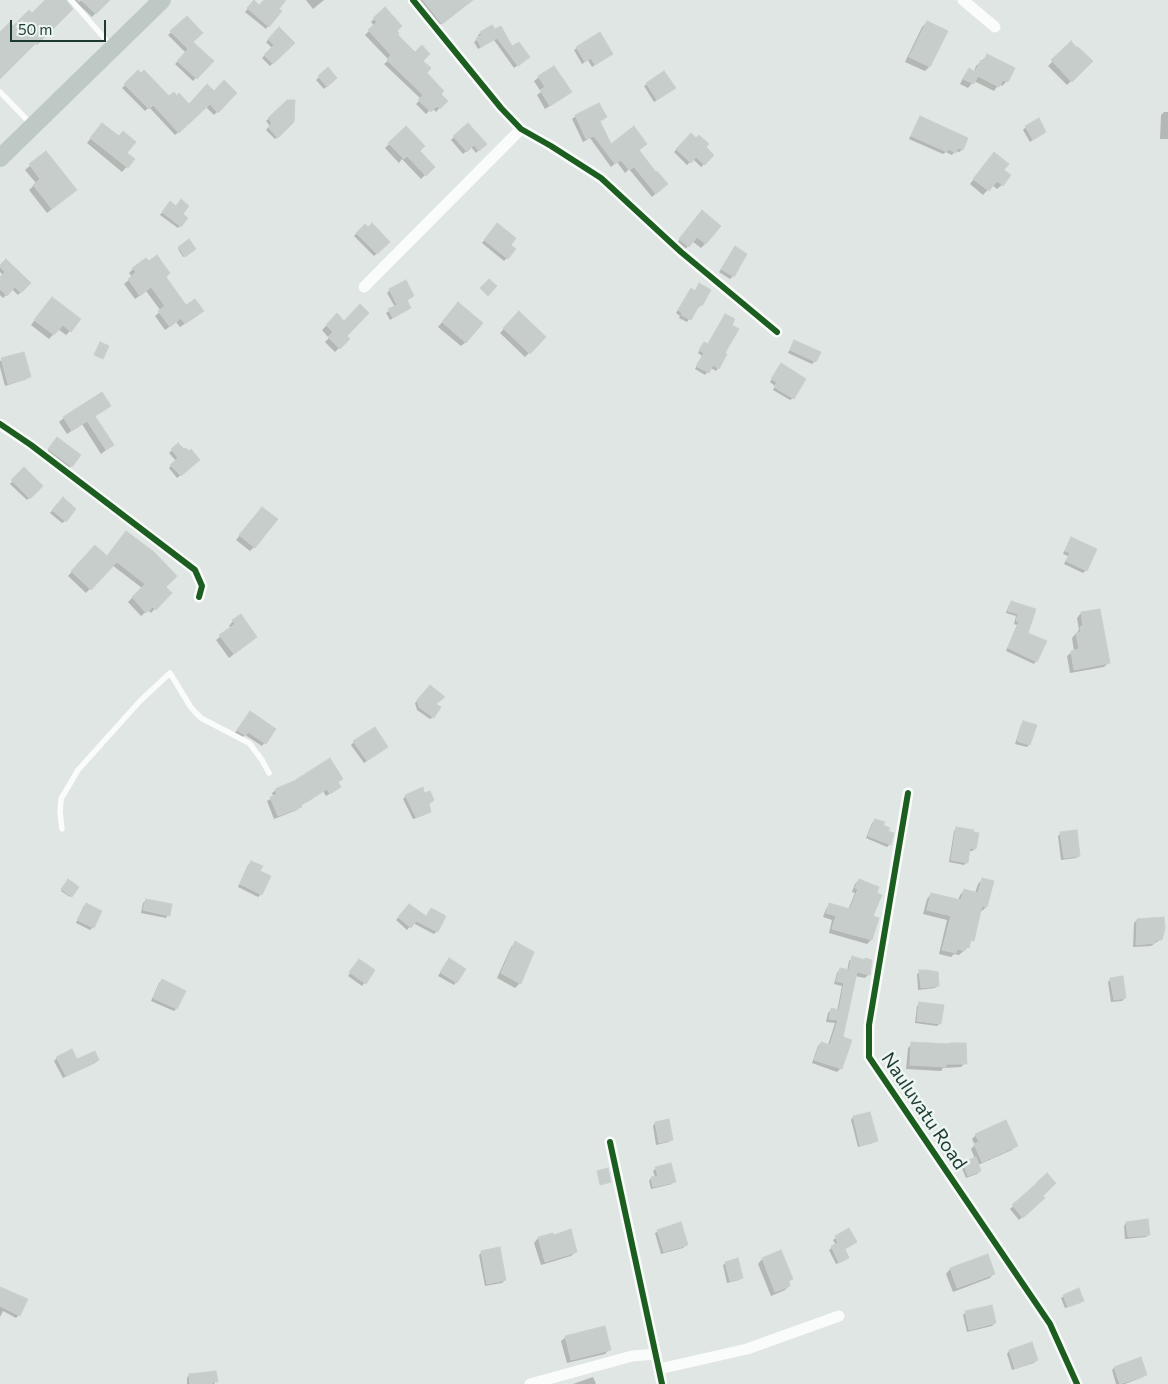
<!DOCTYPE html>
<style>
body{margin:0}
#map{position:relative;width:1168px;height:1384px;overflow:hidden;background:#e0e6e3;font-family:Commissioner,sans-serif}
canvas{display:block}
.scale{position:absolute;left:10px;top:20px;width:96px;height:22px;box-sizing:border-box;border:2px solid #1e3931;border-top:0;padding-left:6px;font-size:15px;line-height:18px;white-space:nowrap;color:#1e3931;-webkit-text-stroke:4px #edf6f1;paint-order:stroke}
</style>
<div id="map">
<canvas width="1168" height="1384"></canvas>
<div class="scale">50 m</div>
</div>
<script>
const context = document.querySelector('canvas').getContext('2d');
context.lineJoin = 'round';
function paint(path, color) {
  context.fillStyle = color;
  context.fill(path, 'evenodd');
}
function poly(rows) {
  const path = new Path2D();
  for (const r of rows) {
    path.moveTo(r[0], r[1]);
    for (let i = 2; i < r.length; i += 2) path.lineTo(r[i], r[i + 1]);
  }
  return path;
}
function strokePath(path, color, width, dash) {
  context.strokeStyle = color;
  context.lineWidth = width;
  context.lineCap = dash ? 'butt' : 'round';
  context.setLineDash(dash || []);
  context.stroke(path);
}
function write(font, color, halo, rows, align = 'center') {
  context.font = font + ' Commissioner,sans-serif';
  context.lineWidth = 5;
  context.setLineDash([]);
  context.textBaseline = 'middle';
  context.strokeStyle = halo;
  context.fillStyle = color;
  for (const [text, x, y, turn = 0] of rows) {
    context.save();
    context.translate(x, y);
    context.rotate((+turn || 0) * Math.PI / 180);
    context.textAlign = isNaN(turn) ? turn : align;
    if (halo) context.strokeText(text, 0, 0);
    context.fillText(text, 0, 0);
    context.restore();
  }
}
paint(poly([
 [70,0,108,0,92,17,77,3],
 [265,0,277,0,268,26,266,29,245,12,254,2,259,7],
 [306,0,324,0,313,9],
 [415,0,464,0,463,7,437,27],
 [384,9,396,35,422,61,425,73,446,101,436,112,432,108,426,114,416,104,421,99,384,64,389,60,365,35,374,26,371,22],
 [187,18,192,42,212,61,193,81,175,64,186,53,168,35],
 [927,22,929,67,925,71,905,62,922,27],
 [492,26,512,48,526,59,514,68,494,40,478,49,474,42,479,38,478,35],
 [279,29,293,43,270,66,262,58,272,48,266,42],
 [1071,43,1091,61,1067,85,1048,66],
 [577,48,612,54,592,67,588,60,582,64,574,50],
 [987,56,1007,81,1002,86,999,84,994,91,974,81,968,88,960,84,965,74,969,70,974,72,976,66],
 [328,69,336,77,324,89,316,80],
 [138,72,169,98,189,106,214,92,235,93,214,115,206,107,175,135,149,107,145,111,122,88],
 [539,77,570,92,566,96,545,109,537,95,541,92,534,81],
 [647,84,671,91,654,102,644,86],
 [287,101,293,122,275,139,266,130,270,126,266,121],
 [1164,112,1168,112,1168,139,1160,139,1161,115],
 [576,116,605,117,599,122,610,146,638,150,663,187,652,197,629,169,625,173,617,162,611,167,590,138,583,142,572,119],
 [921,117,967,139,962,150,959,152,955,151,952,155,946,152,943,154,909,139,918,120],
 [468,124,485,144,476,153,471,147,463,154,451,140],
 [1026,127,1045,132,1030,142,1023,130],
 [406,128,418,151,433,167,421,179,402,159,399,163,385,148],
 [98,129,133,160,122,172,87,143],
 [691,134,713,155,701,167,693,159,687,165,674,152],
 [46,152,71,194,47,213,29,190,36,183,25,170],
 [990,158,1002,185,997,189,992,185,983,195,970,184],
 [168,205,176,207,181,214,180,226,178,228,160,215],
 [698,216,705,244,701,248,692,241,684,251,676,244],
 [365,225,388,242,374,256,354,236],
 [494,228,515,249,504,261,482,243],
 [189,241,194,249,183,257,178,249],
 [735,248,733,276,730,279,719,272],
 [149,263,165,277,186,307,198,315,180,327,176,322,165,330,155,316,161,311,146,291,135,299,124,284,132,277,129,273,133,269],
 [0,267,29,283,18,295,12,289,3,298,0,295,0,278,3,275,0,272],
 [699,285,709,291,701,305,698,308,697,307,687,322,679,318,680,316,676,313,688,293,691,290,694,292],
 [390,290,413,296,406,301,409,308,390,320,386,313,395,307,387,293],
 [48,303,70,331,66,335,58,329,49,339,31,325],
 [454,308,466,342,461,346,438,327],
 [519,313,545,337,525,357,500,333],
 [337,315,345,336,348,339,335,352,325,342,329,338,322,330],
 [725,315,723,353,718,368,716,371,711,368,705,375,695,369,702,356,698,353,704,343,707,345],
 [794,342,815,361,812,364,788,353,792,345],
 [2,360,29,377,27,379,5,386,0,367,0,361],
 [778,368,793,398,790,400,773,390,775,386,770,382],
 [101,393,105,410,94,417,113,445,101,454,82,424,67,434,59,422,64,418],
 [55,441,71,466,68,469,47,452],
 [178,445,195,463,177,478,169,468,176,461,169,453],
 [24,469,41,486,27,500,10,484],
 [63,499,65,521,62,523,50,513],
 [258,513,254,547,250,551,236,540],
 [126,532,164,587,170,593,151,613,148,610,141,616,128,602,142,588,112,565,86,593,68,576,95,547,106,557],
 [1072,539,1086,570,1083,573,1064,564,1068,556,1063,554,1069,541],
 [1012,602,1034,610,1026,634,1036,661,1034,664,1006,651,1017,625,1014,624,1016,616,1006,613,1009,605],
 [1081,613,1108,663,1104,667,1070,673,1067,656,1072,652,1074,651,1072,638,1079,630,1077,618],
 [233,621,251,641,229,658,216,640,231,628,229,626],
 [430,687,434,704,433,717,430,719,417,710,415,703],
 [248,715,274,729,262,746,245,735,242,738,235,733],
 [1023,722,1029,745,1027,747,1015,744,1021,725],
 [354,742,384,749,364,763,351,745],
 [337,783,336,790,326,796,323,791,300,806,297,810,274,819,267,801,274,797,272,793,276,790],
 [406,796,430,811,427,814,413,819,403,799],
 [875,820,882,826,890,844,887,847,866,838,872,823],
 [957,828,975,849,972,851,969,851,967,862,964,865,949,862,954,831],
 [1061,833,1079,856,1076,858,1061,860,1058,836],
 [251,862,259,871,261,894,258,897,238,887,248,865],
 [859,880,872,917,877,919,871,940,867,944,829,933,832,920,823,917,826,909,830,905,848,910,855,893,852,892,855,884],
 [982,880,986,907,982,911,980,911,972,940,969,943,968,947,959,955,954,954,951,957,939,954,947,920,923,914,927,899,931,894,958,901,960,895,964,891,975,893,978,884],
 [68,881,77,887,70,897,61,891],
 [146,900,168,915,166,918,141,913,143,903],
 [86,905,100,912,93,927,90,930,76,923,83,907],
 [409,906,426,917,431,909,437,931,434,934,413,923,407,930,396,920],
 [1137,920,1161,939,1151,946,1133,947,1134,923],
 [515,943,532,952,519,984,515,988,497,978,511,947],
 [853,958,864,961,869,974,865,978,855,976,842,1038,841,1068,837,1072,812,1063,818,1046,821,1043,828,1045,835,1023,826,1022,828,1013,831,1010,837,1011,842,986,834,984,837,973,840,969,847,971,849,961],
 [447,962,465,970,454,985,438,976],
 [357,963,374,970,362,986,348,976],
 [920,972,938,986,935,988,918,990,917,974],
 [1111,979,1125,998,1122,1001,1111,1002,1108,982],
 [162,981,176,1009,174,1011,151,1001,159,983],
 [920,1003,940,1023,937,1026,915,1023,917,1006],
 [912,1044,965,1063,961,1067,943,1068,941,1071,906,1069,908,1048],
 [57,1058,76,1061,98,1060,95,1063,63,1078,54,1061],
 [853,1117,876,1141,873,1143,858,1147,851,1120],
 [655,1123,671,1139,669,1142,656,1145,653,1126],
 [976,1135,1016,1146,1012,1150,978,1165,980,1171,977,1174,966,1178,961,1166,964,1163,975,1159,971,1149,975,1145,972,1139],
 [656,1168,674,1181,672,1184,651,1189,649,1181,651,1178,655,1177,653,1171],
 [1035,1187,1043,1198,1019,1220,1010,1209],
 [1126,1223,1149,1234,1146,1237,1125,1239,1124,1226],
 [849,1230,855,1242,844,1249,845,1260,836,1264,829,1250,836,1245,833,1240],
 [658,1231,686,1245,683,1248,661,1254,655,1233],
 [538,1238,576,1252,571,1256,541,1265,534,1243],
 [499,1249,505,1280,502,1283,485,1286,479,1255,481,1253],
 [780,1252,791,1279,788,1283,789,1286,785,1290,771,1296,758,1264,762,1259],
 [726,1263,741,1278,739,1280,727,1283,723,1265],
 [950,1269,994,1273,990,1278,953,1292,946,1274],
 [0,1288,19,1315,16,1318,3,1311,0,1317],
 [1064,1296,1082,1300,1080,1303,1065,1308,1061,1298],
 [966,1312,995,1323,992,1326,967,1332,963,1315],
 [566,1337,609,1349,605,1354,567,1363,561,1341],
 [1009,1351,1037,1360,1034,1363,1012,1370,1007,1354],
 [1114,1368,1146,1375,1143,1377,1125,1384,1116,1384,1112,1370],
 [189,1375,216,1381,214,1384,187,1384,187,1378],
 [593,1377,596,1384,573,1384]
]), '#0003');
const building = poly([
 [45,0,66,0,73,9,37,45,36,43,0,79,0,32,10,22,13,26,29,10,32,13,45,0],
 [77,0,110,0,96,14,81,0,79,2,77,0],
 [254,0,259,5,264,0,286,0,279,9,282,11,269,27,247,8,254,0],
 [423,0,473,0,442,24,423,0],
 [385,7,402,26,397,31,399,33,398,35,415,52,422,45,430,54,423,61,431,68,427,73,444,91,441,94,448,101,440,109,437,106,431,112,418,100,423,95,387,60,391,55,368,30,377,22,373,18,385,7],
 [187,16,203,33,193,42,214,61,197,79,177,61,188,49,170,31,187,16],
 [927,21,948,31,930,67,909,57,927,21],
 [492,25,495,29,501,26,512,46,519,42,530,57,518,66,497,38,481,47,476,38,482,35,480,32,492,25],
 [279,27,295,43,273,64,264,55,274,45,268,39,279,27],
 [600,32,613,54,595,65,591,58,585,62,576,47,600,32],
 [1071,41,1077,48,1078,47,1093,61,1072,82,1051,60,1071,41],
 [987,54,1015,68,1008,82,1003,80,999,87,978,76,974,84,963,79,969,68,975,72,981,60,983,62,987,54],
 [554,66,572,92,550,106,540,90,545,87,538,76,554,66],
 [328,67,337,78,327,87,318,76,328,67],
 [138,70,141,73,144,70,169,96,174,92,177,96,179,93,189,104,207,84,214,91,224,80,237,93,218,113,210,104,179,133,153,105,149,109,124,84,138,70],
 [664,71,676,88,657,100,646,83,664,71],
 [287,100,295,100,294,122,278,138,268,127,272,123,268,118,287,100],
 [599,103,607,117,600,121,611,144,634,126,647,144,639,150,656,172,657,171,668,184,656,194,634,167,629,170,621,160,615,164,594,136,586,139,575,115,599,103],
 [920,116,968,138,963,150,958,148,956,153,948,149,947,152,911,136,920,116],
 [1039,118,1046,132,1033,140,1025,126,1039,118],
 [102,123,119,136,123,131,136,142,127,153,135,159,128,168,90,138,102,123],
 [468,123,487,144,479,151,474,145,467,152,453,136,468,123],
 [406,126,425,146,420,151,435,167,426,176,407,156,404,159,388,143,406,126],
 [691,133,696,138,699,135,709,144,706,147,714,155,705,165,696,157,691,163,676,149,691,133],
 [46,151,77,190,52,209,33,185,40,179,29,164,46,151],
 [994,152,1009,164,1004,170,1011,175,1003,186,997,181,989,191,973,179,994,152],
 [181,199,189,206,183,214,188,218,181,227,162,212,170,201,176,206,181,199],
 [702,210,721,226,706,244,697,237,689,247,679,239,702,210],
 [372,223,390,242,377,254,356,233,365,224,368,227,372,223],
 [497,223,516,238,511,245,516,249,508,259,484,240,497,223],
 [189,239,196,249,185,257,178,247,189,239],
 [735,246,747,254,734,277,721,269,735,246],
 [157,255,170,273,166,277,186,305,195,299,204,311,185,324,181,318,170,327,158,311,165,306,151,287,140,296,128,279,136,272,132,268,146,258,149,261,157,255],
 [6,259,31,283,21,293,15,287,7,296,0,289,0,277,5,272,0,267,0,265,6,259],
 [489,279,497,286,488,296,480,288,489,279],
 [406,280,414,296,407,300,411,308,393,318,388,309,397,305,389,289,406,280],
 [699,283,711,290,702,306,700,304,691,320,681,315,682,313,678,310,691,288,695,291,699,283],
 [52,297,81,319,71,332,63,325,54,335,34,320,52,297],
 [458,302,483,323,466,343,442,322,458,302],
 [360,304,369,313,347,336,350,339,340,349,328,337,333,332,326,325,337,313,344,321,360,304],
 [519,311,546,337,530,354,503,328,519,311],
 [725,314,735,319,732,325,739,329,725,353,727,354,719,369,713,365,709,373,696,366,704,353,699,350,704,342,708,344,725,314],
 [794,340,821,352,816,362,790,350,794,340],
 [100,342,109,346,103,359,94,355,100,342],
 [24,352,31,377,8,384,1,358,24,352],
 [781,363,806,379,794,399,774,387,777,382,771,379,781,363],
 [102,392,111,406,95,416,114,445,106,450,87,421,72,431,63,417,102,392],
 [57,437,81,455,72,467,48,449,57,437],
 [178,443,184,449,186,448,189,451,191,449,200,460,181,476,170,465,178,458,171,449,178,443],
 [24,467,43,486,30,499,11,480,24,467],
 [63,497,76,509,66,522,52,510,63,497],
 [262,507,278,519,255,548,239,535,262,507],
 [126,531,154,552,177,576,166,587,172,593,156,610,153,607,146,613,132,597,145,584,117,562,91,590,71,571,95,545,107,556,126,531],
 [1071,537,1097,549,1087,571,1066,561,1070,553,1065,551,1071,537],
 [1011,601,1036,609,1028,633,1047,641,1037,662,1008,648,1019,622,1016,621,1018,614,1008,611,1011,601],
 [1100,609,1110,663,1074,670,1071,651,1079,649,1076,633,1081,632,1080,627,1083,626,1081,612,1100,609],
 [241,614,257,637,234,654,219,635,235,624,232,620,241,614],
 [430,685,445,697,436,704,441,707,434,718,419,707,417,700,430,685],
 [250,711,276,729,266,744,248,732,246,736,237,730,250,711],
 [1023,721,1037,725,1030,745,1017,741,1023,721],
 [375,727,388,747,367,761,353,741,375,727],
 [330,758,343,779,338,782,341,787,330,794,327,789,307,802,301,804,302,807,278,816,270,797,277,794,275,789,294,781,330,758],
 [423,787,424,793,430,791,434,800,429,804,431,812,416,817,405,795,423,787],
 [875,819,885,822,883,825,890,828,888,831,894,833,891,845,868,836,875,819],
 [956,827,974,830,973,832,979,833,976,849,970,848,968,863,951,860,956,827],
 [1077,830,1080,856,1064,858,1060,832,1077,830],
 [251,861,263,866,260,871,271,876,262,895,240,884,251,861],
 [982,878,994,881,987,907,982,906,974,941,971,940,969,948,966,947,965,951,957,949,956,953,942,950,951,916,927,910,931,893,961,900,964,889,978,893,982,878],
 [68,879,79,887,72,897,61,889,68,879],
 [859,879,879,887,877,893,882,895,873,916,879,918,872,940,832,929,836,916,826,913,829,903,850,909,858,889,855,888,859,879],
 [146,899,172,904,170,916,143,910,146,899],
 [86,903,102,911,94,928,77,920,86,903],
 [409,904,426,916,431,908,446,916,438,932,416,921,411,928,398,917,409,904],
 [1164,917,1165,928,1162,940,1155,940,1155,943,1136,945,1137,919,1164,917],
 [515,941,534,952,521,984,501,973,515,941],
 [852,956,865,960,865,958,872,960,870,975,857,972,843,1037,852,1040,842,1069,814,1060,821,1042,830,1045,838,1020,829,1019,831,1008,839,1010,844,983,836,981,840,968,849,970,852,956],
 [449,958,466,969,457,983,440,972,449,958],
 [359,959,375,970,366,984,349,972,359,959],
 [919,970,926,970,938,972,939,986,921,988,919,970],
 [1123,976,1126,998,1114,1000,1110,978,1123,976],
 [162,979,186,991,177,1009,153,998,162,979],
 [919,1002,944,1005,941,1024,917,1021,919,1002],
 [911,1042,949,1044,949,1043,966,1043,967,1064,946,1064,946,1067,910,1065,911,1042],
 [72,1049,77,1059,95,1051,99,1060,66,1076,56,1057,72,1049],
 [870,1112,878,1141,860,1146,853,1116,870,1112],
 [669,1119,673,1140,659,1143,655,1122,669,1119],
 [1006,1120,1018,1146,982,1162,974,1144,979,1142,975,1134,1006,1120],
 [976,1157,981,1171,968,1176,963,1162,976,1157],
 [671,1163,676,1182,653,1187,651,1177,658,1176,655,1167,671,1163],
 [608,1168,611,1182,600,1185,597,1171,608,1168],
 [1047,1173,1056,1183,1043,1196,1045,1198,1023,1218,1012,1205,1037,1183,1036,1183,1047,1173],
 [1148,1219,1150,1235,1128,1237,1126,1222,1148,1219],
 [681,1222,688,1245,664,1252,657,1230,681,1222],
 [849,1228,857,1242,845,1249,849,1258,839,1263,831,1246,838,1243,835,1236,849,1228],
 [571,1229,577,1252,545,1262,538,1237,553,1233,554,1235,571,1229],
 [500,1247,506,1280,487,1284,481,1251,500,1247],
 [781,1250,793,1279,789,1281,790,1286,775,1292,762,1258,781,1250],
 [988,1254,995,1274,957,1288,950,1268,988,1254],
 [738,1258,743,1278,730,1281,725,1262,738,1258],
 [0,1287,28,1299,20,1316,0,1306,0,1287],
 [1079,1288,1084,1301,1068,1307,1063,1295,1079,1288],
 [992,1305,996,1323,969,1330,965,1311,992,1305],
 [605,1326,611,1350,571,1360,565,1336,605,1326],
 [1032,1342,1038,1360,1015,1369,1009,1350,1032,1342],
 [1141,1357,1147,1375,1120,1384,1114,1367,1141,1357],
 [216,1371,218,1382,212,1382,212,1384,190,1384,189,1374,216,1371]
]);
paint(building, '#c7cdca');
strokePath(building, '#c9cfcc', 1);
strokePath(poly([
 [71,0,112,47],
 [0,92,32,125],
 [62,829,60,813,61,799,78,770,140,701,170,673,190,706,195,712,201,718,249,743,262,760,269,773]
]), '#fafbfb', 5.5);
strokePath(poly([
 [413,0,501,108,521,129,551,146,601,178,681,252,777,332],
 [963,0,995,27],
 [364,287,521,129],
 [0,424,31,445,195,570,202,586,199,597],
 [908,793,869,1025,869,1057,1050,1324,1077,1384],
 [610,1142,662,1384],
 [659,1369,747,1349,839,1316],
 [530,1384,632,1356,656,1354]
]), '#fafbfb', 11);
strokePath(poly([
 [0,158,162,0]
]), '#bec8c5', 18);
strokePath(poly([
 [413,0,501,108,521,129,551,146,601,178,681,252,777,332],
 [0,424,31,445,195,570,202,586,199,597],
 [908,793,869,1025,869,1057,1050,1324,1077,1384],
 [610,1142,662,1384]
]), '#1b5e20', 6);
write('19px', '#1e3931', '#edf6f1', [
 ["Nauluvatu Road",924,1111,56]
]);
</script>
